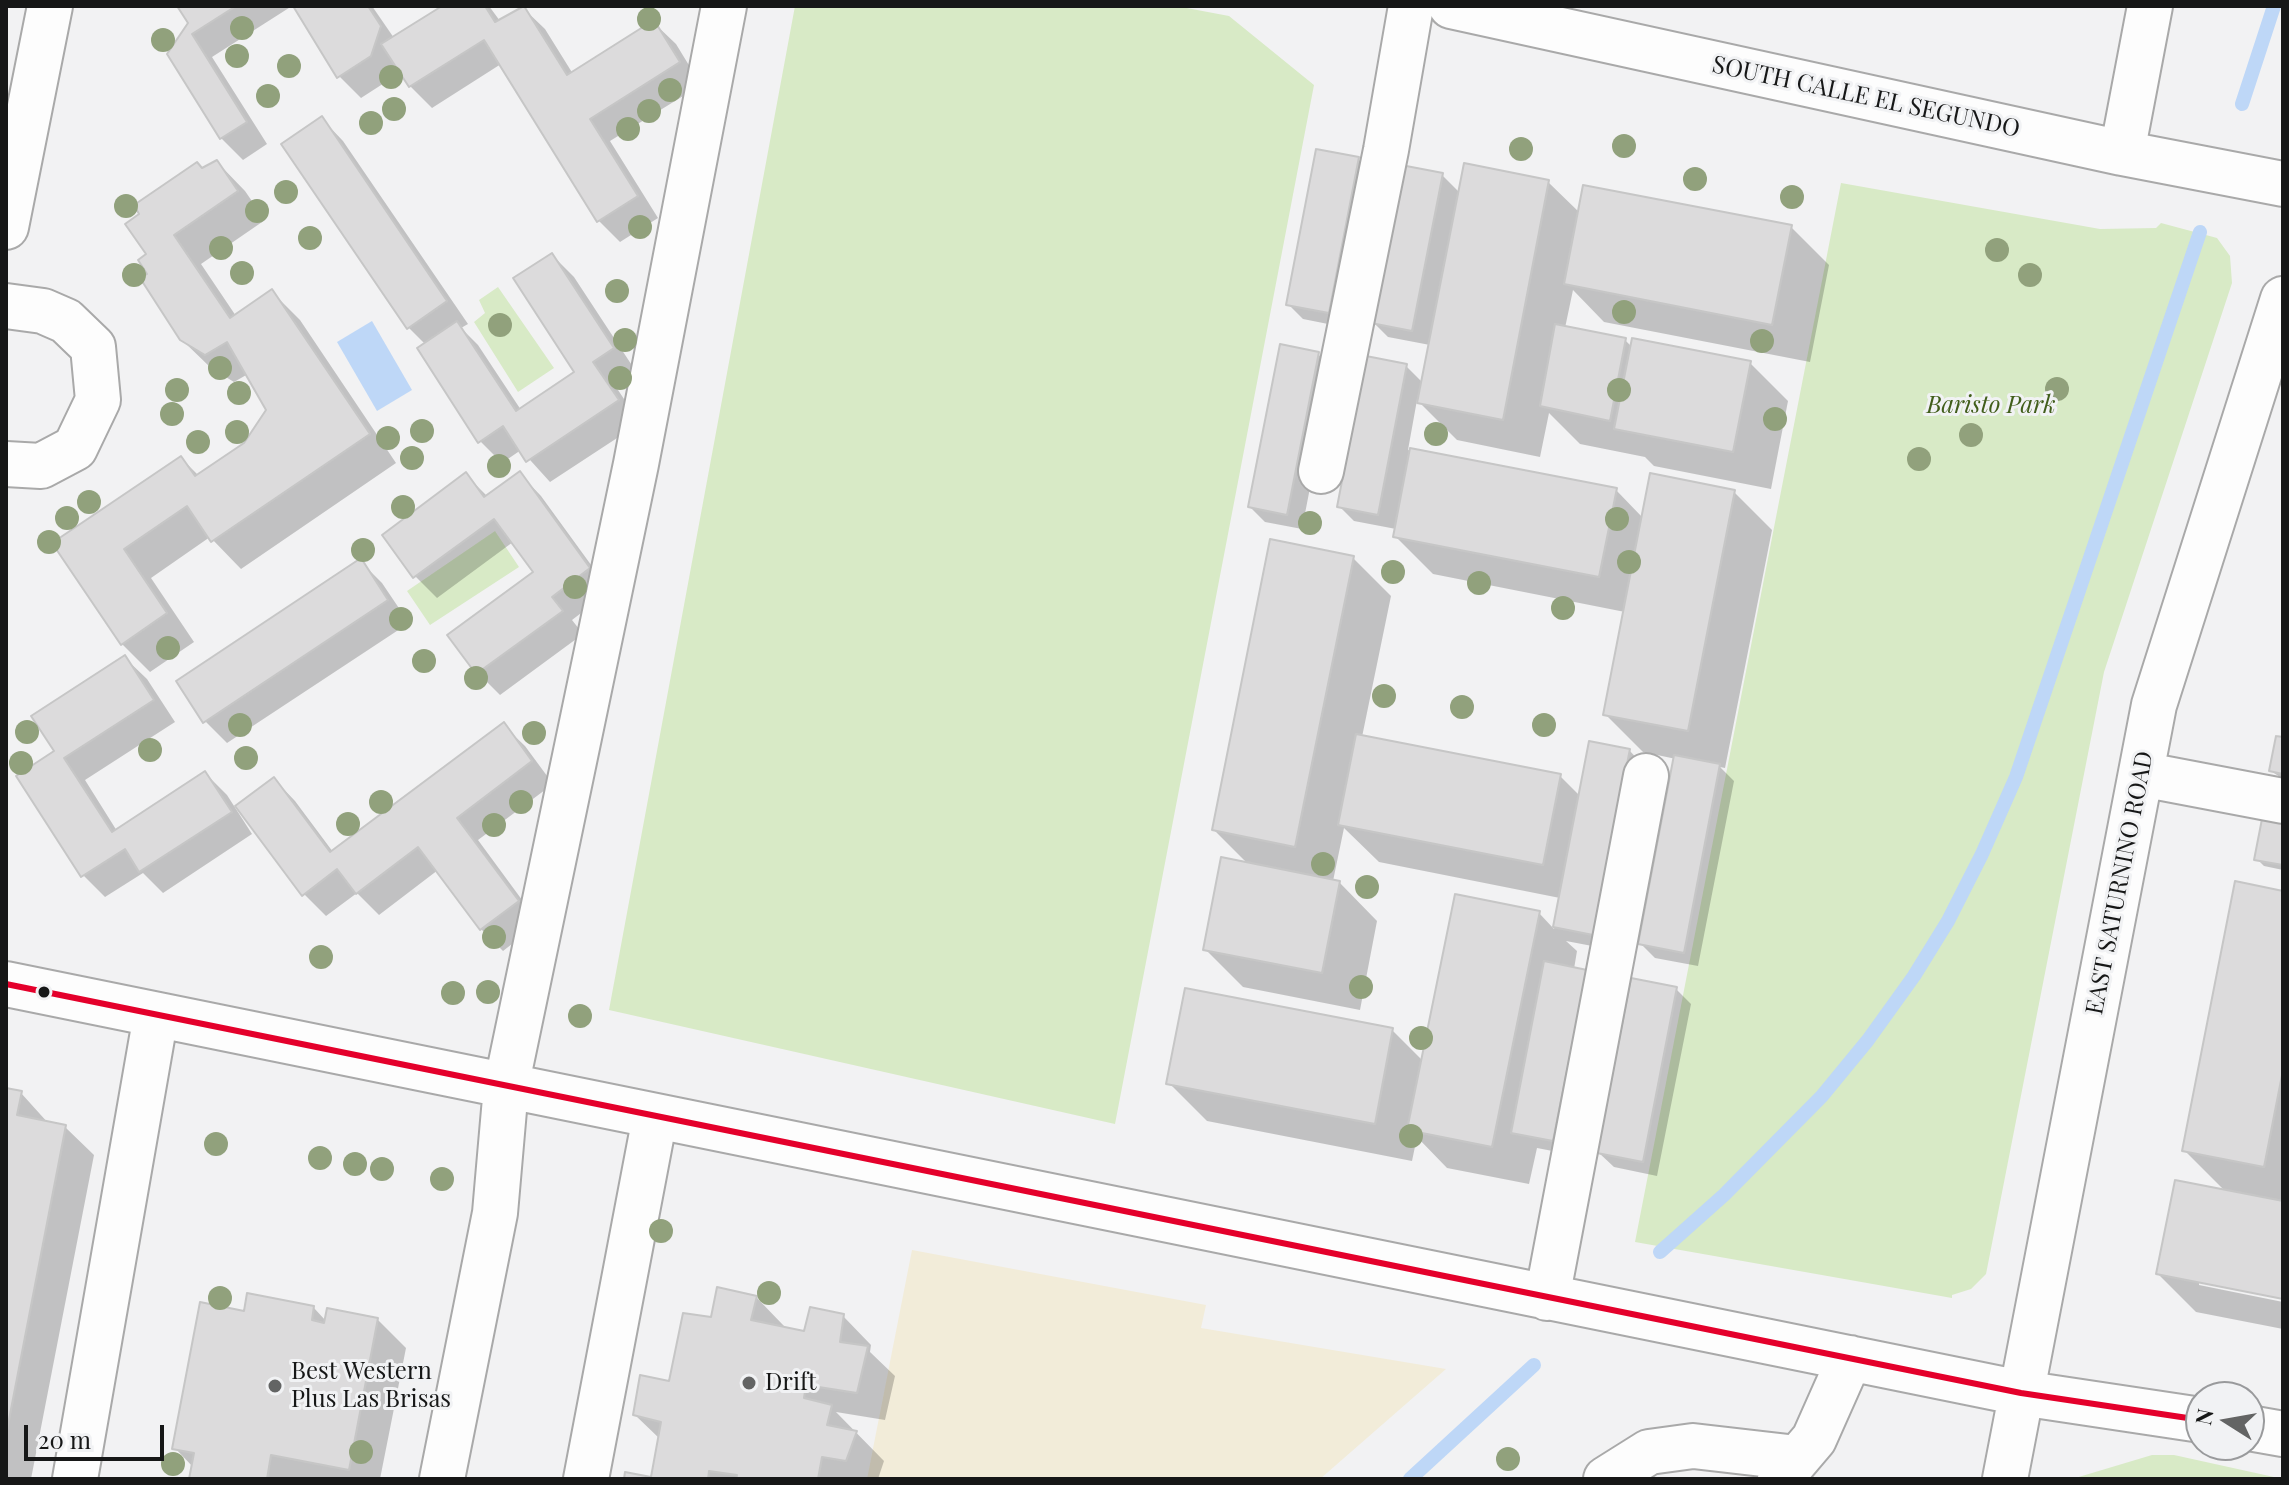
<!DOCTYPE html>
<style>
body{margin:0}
#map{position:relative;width:2289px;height:1485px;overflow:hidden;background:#f2f2f3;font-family:"Playfair Display",serif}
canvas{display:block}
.frame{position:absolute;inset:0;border:8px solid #161717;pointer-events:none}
.north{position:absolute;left:2185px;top:1381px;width:80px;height:80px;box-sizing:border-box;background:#f1f2f4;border:2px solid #999a9c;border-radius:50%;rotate:281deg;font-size:22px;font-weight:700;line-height:32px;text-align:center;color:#161717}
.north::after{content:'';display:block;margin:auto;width:28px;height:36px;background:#636464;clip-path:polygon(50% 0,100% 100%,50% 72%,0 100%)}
.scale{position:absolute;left:24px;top:1425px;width:140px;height:36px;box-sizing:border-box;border:4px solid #161717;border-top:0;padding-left:10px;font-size:24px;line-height:28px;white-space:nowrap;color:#161717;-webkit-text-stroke:6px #f1f2f4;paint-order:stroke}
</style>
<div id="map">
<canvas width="2289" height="1485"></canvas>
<div class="frame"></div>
<div class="north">N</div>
<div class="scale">20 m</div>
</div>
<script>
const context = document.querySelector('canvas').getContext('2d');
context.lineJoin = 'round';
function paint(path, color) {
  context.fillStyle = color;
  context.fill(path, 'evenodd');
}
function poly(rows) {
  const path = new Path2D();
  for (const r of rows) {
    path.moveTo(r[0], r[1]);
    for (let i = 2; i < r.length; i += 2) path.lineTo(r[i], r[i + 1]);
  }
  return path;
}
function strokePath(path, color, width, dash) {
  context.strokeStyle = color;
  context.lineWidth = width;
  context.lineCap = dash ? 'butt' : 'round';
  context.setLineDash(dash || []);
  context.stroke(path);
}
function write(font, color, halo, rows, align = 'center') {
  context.font = font + ' "Playfair Display",serif';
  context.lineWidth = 6;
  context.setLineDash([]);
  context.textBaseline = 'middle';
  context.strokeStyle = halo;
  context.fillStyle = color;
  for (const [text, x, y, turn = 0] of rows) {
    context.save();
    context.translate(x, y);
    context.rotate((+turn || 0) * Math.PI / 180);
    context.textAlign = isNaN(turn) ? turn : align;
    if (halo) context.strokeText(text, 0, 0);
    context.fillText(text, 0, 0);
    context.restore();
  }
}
paint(poly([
 [795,6,1176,6,1229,16,1314,85,1115,1124,609,1010],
 [1841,183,2100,229,2156,228,2161,223,2217,238,2230,256,2232,283,2104,672,1986,1274,1971,1289,1952,1295,1952,1298,1635,1242],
 [498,287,554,368,518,392,474,322,485,313,479,300],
 [495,531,519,567,430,625,407,591],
 [2152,1455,2174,1455,2283,1479,2072,1479]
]), '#d8eac6');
paint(poly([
 [912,1250,1206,1305,1201,1328,1446,1369,1320,1479,867,1479]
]), '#f2ecd9');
paint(poly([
 [372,321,412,390,377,411,337,342]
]), '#bed7f7');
paint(poly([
 [179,6,292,6,212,57,267,144,243,160,221,138,170,54,191,23],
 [295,6,372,6,394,38,445,6,489,6,500,21,523,8,545,29,573,74,654,23,676,44,701,85,610,141,658,218,620,242,598,220,501,64,432,108,410,86,397,65,392,78,361,98,339,76],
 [322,119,343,141,468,324,461,328,478,345,521,410,577,373,552,255,574,277,635,370,614,384,640,423,550,482,521,450,502,463,480,441,425,344,408,327],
 [1358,159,1373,174,1343,327,1303,319,1288,304],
 [217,162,245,191,265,220,201,264,236,316,272,292,300,320,396,463,241,569,210,537,151,578,194,642,150,672,122,644,55,544,181,458,199,476,246,444,269,410,248,374,234,382,211,368,181,339,149,275,148,254,203,170],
 [1442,175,1460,193,1548,182,1580,213,1791,227,1829,265,1810,362,1604,322,1573,290,1565,328,1625,340,1632,347,1750,363,1788,401,1771,489,1654,466,1645,457,1580,444,1549,413,1540,457,1457,440,1417,400,1408,450,1616,490,1643,518,1734,492,1772,530,1725,768,1720,767,1734,781,1698,966,1655,958,1640,943,1676,759,1643,752,1605,714,1625,612,1433,574,1395,536,1396,529,1354,521,1339,506,1406,366,1423,383,1430,345,1388,337,1373,322],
 [1318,354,1333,369,1302,529,1265,522,1250,507],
 [520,474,541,496,610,591,572,620,583,634,500,695,478,673,449,635,536,572,513,542,437,598,415,576,466,475,488,497],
 [1353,558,1391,596,1362,737,1560,776,1580,796,1629,750,1643,765,1608,949,1566,941,1577,951,1574,969,1586,971,1568,1154,1537,1148,1529,1184,1447,1168,1417,1137,1412,1161,1207,1121,1169,1083,1392,1030,1423,1061,1539,913,1554,929,1560,898,1379,862,1344,828,1333,881,1339,882,1377,921,1360,1010,1243,987,1205,949,1249,865,1214,830],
 [360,561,382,583,409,623,227,743,205,721],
 [125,658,147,679,175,722,85,780,117,831,205,773,227,795,252,834,163,893,143,873,105,897,83,875,57,751],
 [503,725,525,746,553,784,478,840,539,923,503,951,481,929,438,870,379,915,357,893,326,916,304,894,274,779,295,801,333,852],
 [2283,739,2283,779,2271,771],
 [2283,825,2283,870,2264,866,2257,859],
 [2283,893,2283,1297,2199,1281,2199,1285,2283,1302,2283,1329,2196,1312,2158,1274,2226,1192,2184,1150],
 [1676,989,1691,1004,1657,1176,1614,1167,1599,1153],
 [6,1090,21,1093,49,1124,65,1127,94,1155,31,1479,6,1479],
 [756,1297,784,1326,783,1328,805,1333,843,1316,871,1345,870,1352,895,1376,885,1420,836,1412,884,1461,878,1479,652,1479,660,1439,635,1415,671,1383,713,1319],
 [314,1308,326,1321,377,1319,406,1348,380,1479,191,1479,193,1467,175,1448,245,1313]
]), '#0003');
strokePath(poly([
 [2242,104,2274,6],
 [1660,1252,1724,1195,1822,1096,1868,1040,1914,976,1948,921,1982,854,2016,777,2200,232],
 [1410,1479,1534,1365]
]), '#bed7f7', 14);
const building = poly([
 [177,6,236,6,192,34,247,122,220,139,167,54,188,23,177,6],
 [293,6,368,6,381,26,371,56,337,78,293,6],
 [442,6,485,6,495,22,524,6,567,75,654,20,680,62,590,119,638,196,597,222,484,40,409,87,381,44,442,6],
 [322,116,447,301,407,329,281,144,322,116],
 [1316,149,1359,157,1329,313,1286,305,1316,149],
 [217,160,238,191,174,235,230,318,272,289,370,434,211,542,187,506,124,549,167,613,121,645,52,543,181,456,195,476,244,443,266,410,227,342,205,355,180,340,140,278,147,274,138,260,146,254,125,224,139,214,134,205,197,162,202,168,217,160],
 [1464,163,1549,180,1503,420,1417,403,1464,163],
 [1401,165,1443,173,1412,331,1371,323,1401,165],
 [1583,185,1792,225,1772,325,1564,284,1583,185],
 [552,253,614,348,593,362,619,400,526,462,503,426,478,443,417,348,457,321,516,411,574,372,513,278,552,253],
 [1555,324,1626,338,1610,421,1540,406,1555,324],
 [1632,338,1751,361,1733,452,1614,429,1632,338],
 [1280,344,1319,352,1287,515,1248,507,1280,344],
 [1366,356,1407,364,1378,515,1337,507,1366,356],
 [1410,448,1617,488,1599,577,1393,537,1410,448],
 [520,471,590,568,552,597,563,611,476,674,447,635,533,572,494,519,413,578,382,535,466,472,484,497,520,471],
 [1650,473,1735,490,1688,731,1603,715,1650,473],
 [1270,539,1354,556,1295,847,1212,830,1270,539],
 [361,558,388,600,203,723,176,681,361,558],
 [125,655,154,700,64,758,112,832,205,771,232,812,139,872,125,849,81,877,16,776,54,751,31,716,125,655],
 [504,722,532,761,457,818,519,901,480,930,418,847,356,894,337,869,302,896,235,806,274,777,330,852,504,722],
 [1356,734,1561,774,1543,865,1338,825,1356,734],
 [2276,736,2283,737,2283,774,2269,771,2276,736],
 [1589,741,1630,749,1593,935,1553,927,1589,741],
 [1674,755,1720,764,1684,953,1638,944,1674,755],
 [2262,819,2283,823,2283,865,2254,860,2262,819],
 [1221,857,1340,881,1322,973,1203,950,1221,857],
 [2235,881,2283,891,2283,1070,2264,1167,2182,1151,2235,881],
 [1455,894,1540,911,1492,1147,1407,1130,1455,894],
 [1544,961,1587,970,1553,1141,1511,1133,1544,961],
 [1631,978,1677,987,1643,1162,1597,1153,1631,978],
 [1185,988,1393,1028,1375,1124,1166,1084,1185,988],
 [6,1088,22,1091,17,1115,66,1125,6,1435,6,1088],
 [2175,1180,2283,1201,2283,1299,2156,1274,2175,1180],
 [717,1287,757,1296,751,1320,804,1331,810,1307,844,1314,840,1342,868,1346,857,1393,806,1385,804,1398,832,1405,827,1425,857,1431,846,1461,822,1457,818,1479,736,1479,737,1475,709,1471,708,1479,624,1479,625,1472,651,1477,661,1422,633,1415,640,1375,669,1381,683,1313,711,1317,717,1287],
 [247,1293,314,1306,312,1320,324,1323,327,1308,378,1318,349,1470,271,1455,267,1479,189,1479,194,1453,172,1449,200,1302,244,1311,247,1293]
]);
paint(building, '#dcdbdc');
strokePath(building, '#c6c6c6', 2);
const minor = poly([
 [1451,6,2122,153,2283,184],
 [2122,153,2150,6],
 [6,227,50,6],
 [6,306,43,311,66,321,93,347,98,400,75,448,41,466,6,464],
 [1321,471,1386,150,1411,6],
 [2141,774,2283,801],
 [6,984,2021,1393,2201,1420],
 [1547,1298,1646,776],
 [2249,1428,2283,1434],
 [75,1479,156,1015],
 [442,1479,495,1213,506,1087,636,464,724,6],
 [586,1479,655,1117],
 [1606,1479,1649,1452,1693,1446,1797,1458],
 [1780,1479,1814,1439,1850,1358],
 [2005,1479,2154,705,2283,299]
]);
strokePath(minor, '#a9a9a9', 48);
strokePath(minor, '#fdfdfd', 44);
strokePath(poly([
 [6,984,2021,1393,2201,1420]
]), '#e4002b', 6);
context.fillStyle = '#91a17c';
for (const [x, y] of [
 [649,19],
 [242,28],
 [163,40],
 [237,56],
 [289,66],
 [391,77],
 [670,90],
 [268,96],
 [394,109],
 [649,111],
 [371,123],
 [628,129],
 [1624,146],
 [1521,149],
 [1695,179],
 [286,192],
 [1792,197],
 [126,206],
 [257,211],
 [640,227],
 [310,238],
 [221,248],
 [1997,250],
 [242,273],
 [134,275],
 [2030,275],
 [617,291],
 [1624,312],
 [500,325],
 [625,340],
 [1762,341],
 [220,368],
 [620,378],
 [2057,389],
 [177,390],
 [1619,390],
 [239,393],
 [172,414],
 [1775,419],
 [422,431],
 [237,432],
 [1436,434],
 [1971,435],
 [388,438],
 [198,442],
 [412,458],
 [1919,459],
 [499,466],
 [89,502],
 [403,507],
 [67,518],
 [1617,519],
 [1310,523],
 [49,542],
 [363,550],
 [1629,562],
 [1393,572],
 [1479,583],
 [575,587],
 [1563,608],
 [401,619],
 [168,648],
 [424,661],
 [476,678],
 [1384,696],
 [1462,707],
 [240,725],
 [1544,725],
 [27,732],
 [534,733],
 [150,750],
 [246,758],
 [21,763],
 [381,802],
 [521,802],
 [348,824],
 [494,825],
 [1323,864],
 [1367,887],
 [494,937],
 [321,957],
 [1361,987],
 [488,992],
 [453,993],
 [580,1016],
 [1421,1038],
 [1411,1136],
 [216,1144],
 [320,1158],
 [355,1164],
 [382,1169],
 [442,1179],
 [661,1231],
 [769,1293],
 [220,1298],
 [361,1452],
 [1508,1459],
 [173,1464]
]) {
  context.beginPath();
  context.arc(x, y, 12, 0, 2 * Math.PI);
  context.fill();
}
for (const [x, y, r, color] of [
 [44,992,7,"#161717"],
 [749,1383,8,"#636464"],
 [275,1386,8,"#636464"]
]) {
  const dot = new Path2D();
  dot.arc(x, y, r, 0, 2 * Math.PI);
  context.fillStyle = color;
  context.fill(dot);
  strokePath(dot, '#f1f2f4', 3);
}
write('24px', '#161717', '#f1f2f4', [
 ["SOUTH CALLE EL SEGUNDO",1866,97,12],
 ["EAST SATURNINO ROAD",2120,883,-79]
]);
write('italic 24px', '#415e1b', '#f1f2f4', [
 ["Baristo Park",1991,406]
]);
write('24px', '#161717', '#f1f2f4', [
 ["Best Western",291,1372],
 ["Plus Las Brisas",291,1400],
 ["Drift",765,1383]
], 'left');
</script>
